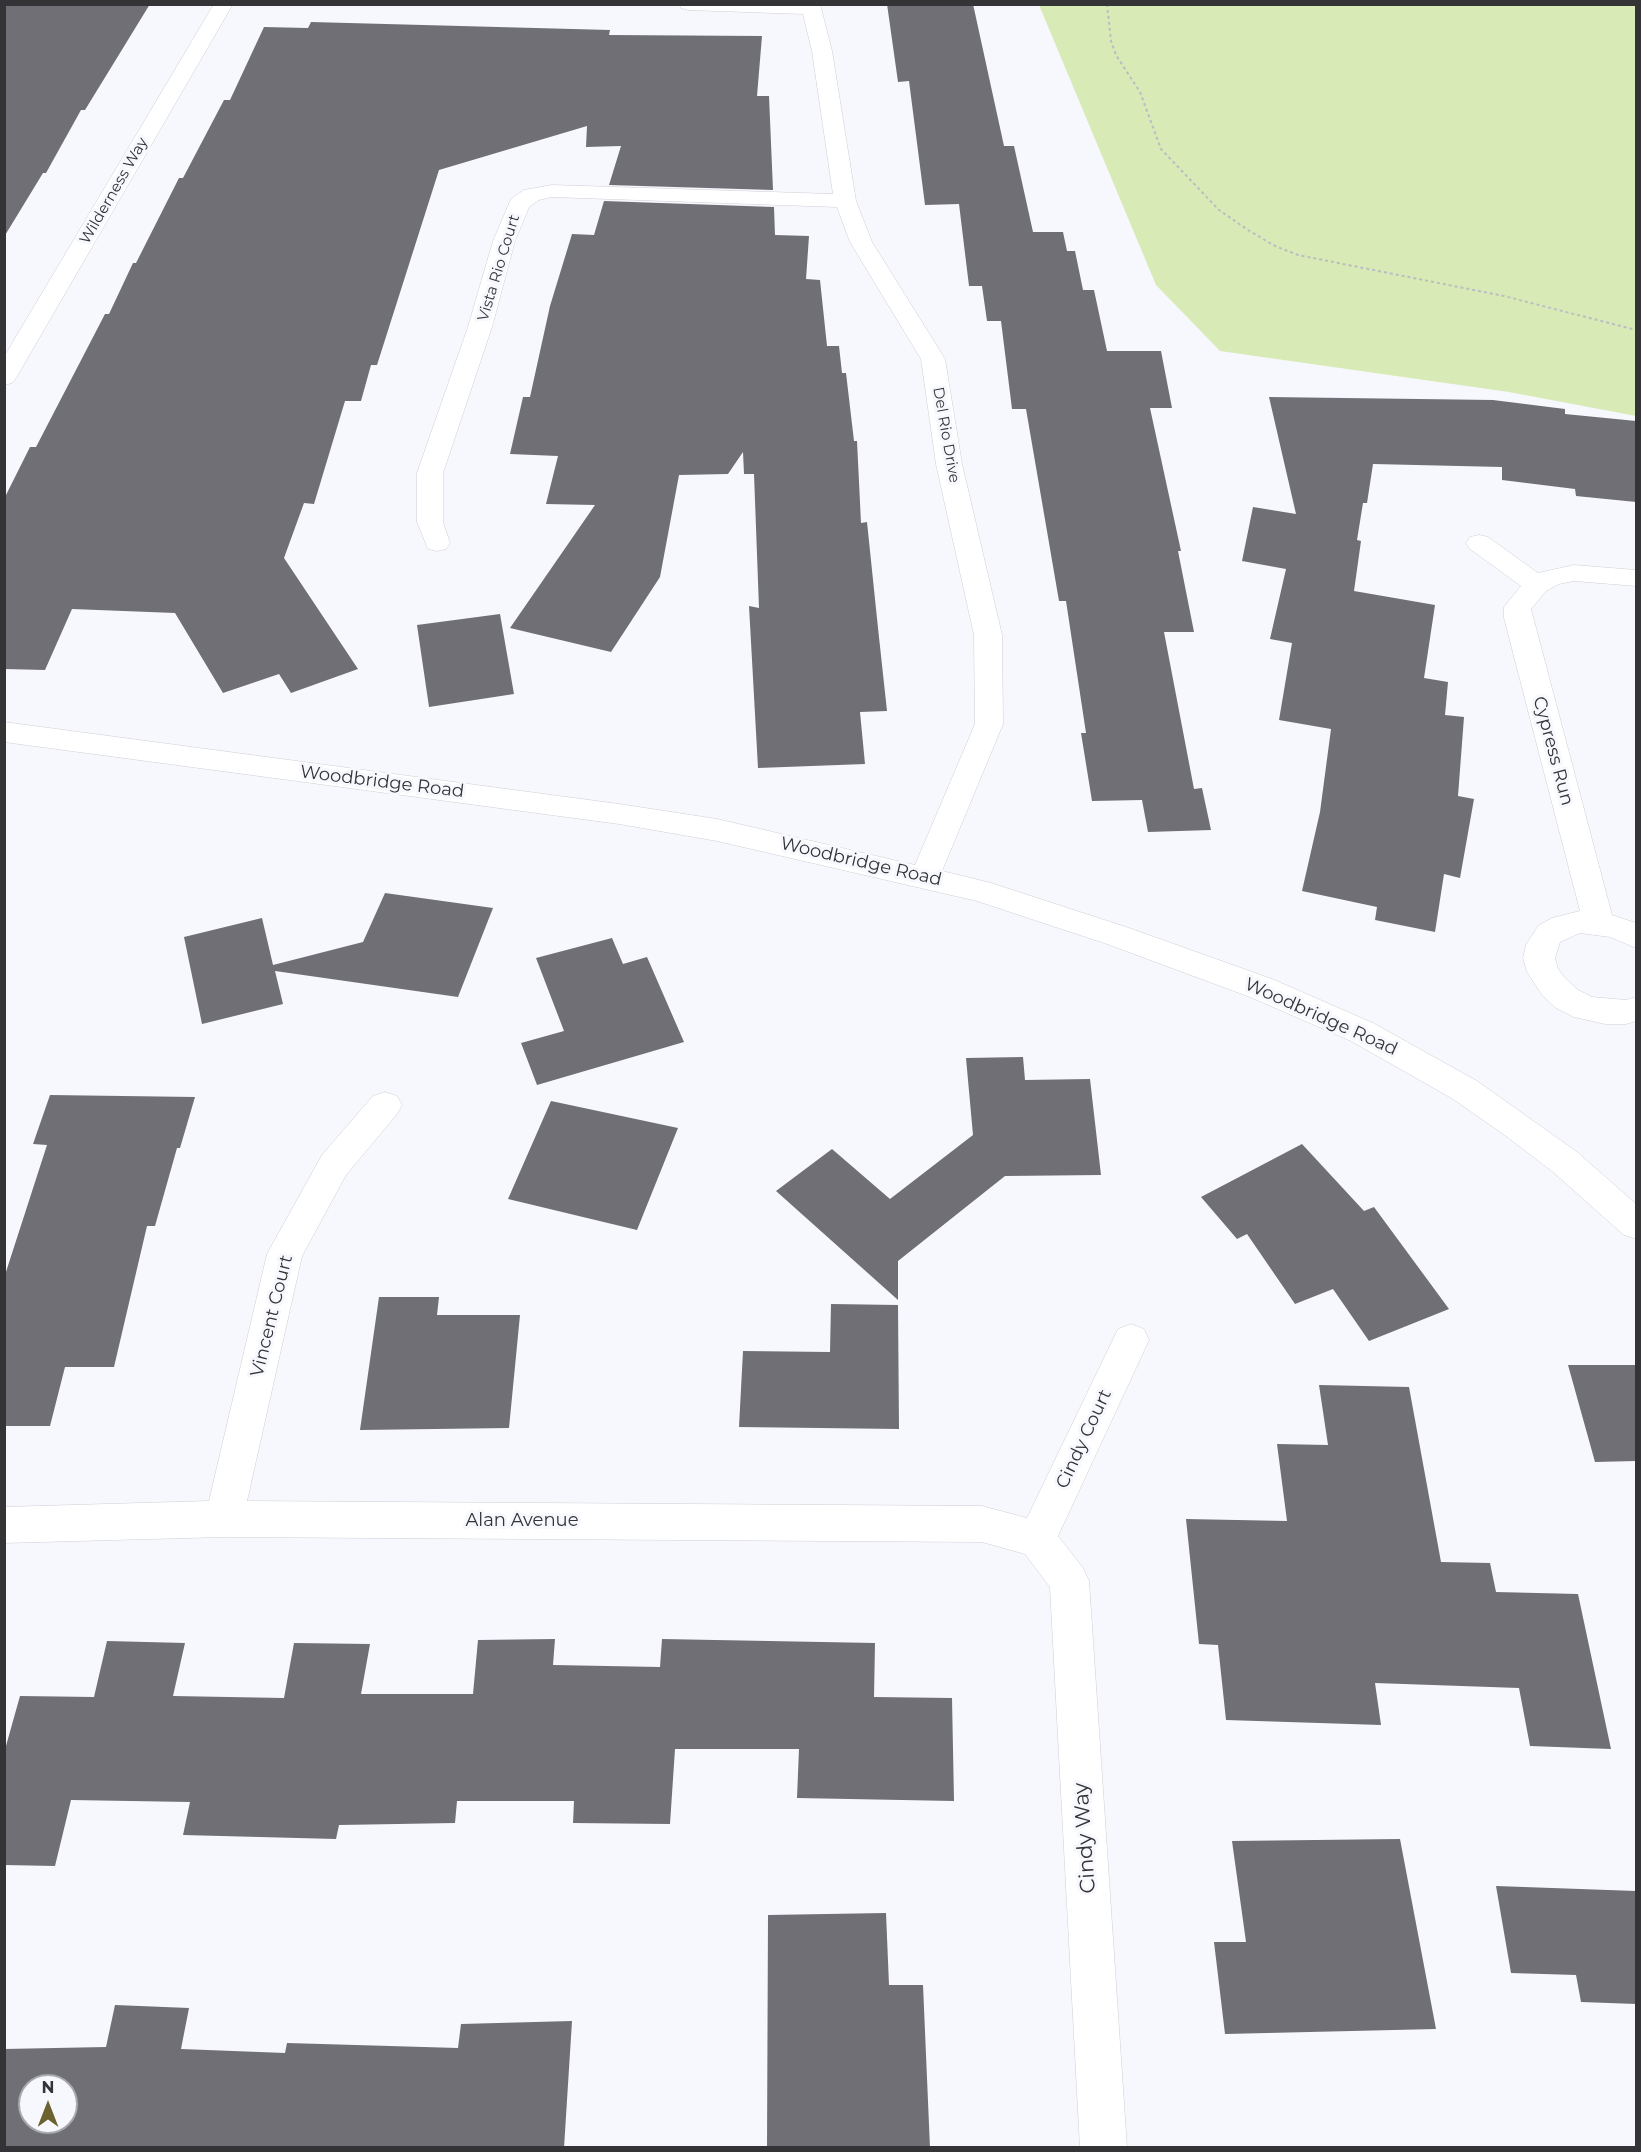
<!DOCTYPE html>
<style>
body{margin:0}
#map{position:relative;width:1641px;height:2152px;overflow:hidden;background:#f7f8fe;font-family:Montserrat,sans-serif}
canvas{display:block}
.frame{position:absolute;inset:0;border:6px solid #343437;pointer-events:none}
.north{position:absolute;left:18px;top:2074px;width:60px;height:60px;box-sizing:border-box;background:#f7f8fe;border:2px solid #a9aaae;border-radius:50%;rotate:0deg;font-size:16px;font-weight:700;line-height:24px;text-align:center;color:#343437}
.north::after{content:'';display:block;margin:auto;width:21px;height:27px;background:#6b622f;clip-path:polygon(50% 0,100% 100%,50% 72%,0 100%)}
</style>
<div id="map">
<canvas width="1641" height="2152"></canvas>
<div class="frame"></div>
<div class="north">N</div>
</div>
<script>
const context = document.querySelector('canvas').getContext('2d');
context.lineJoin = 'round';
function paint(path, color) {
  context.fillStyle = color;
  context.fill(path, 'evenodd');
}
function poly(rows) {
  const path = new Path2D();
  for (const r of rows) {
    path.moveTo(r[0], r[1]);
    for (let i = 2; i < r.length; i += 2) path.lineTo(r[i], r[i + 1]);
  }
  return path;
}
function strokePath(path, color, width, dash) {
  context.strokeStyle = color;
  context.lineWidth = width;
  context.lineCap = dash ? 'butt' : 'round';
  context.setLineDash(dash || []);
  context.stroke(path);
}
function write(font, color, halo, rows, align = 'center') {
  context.font = font + ' Montserrat,sans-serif';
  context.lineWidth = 6;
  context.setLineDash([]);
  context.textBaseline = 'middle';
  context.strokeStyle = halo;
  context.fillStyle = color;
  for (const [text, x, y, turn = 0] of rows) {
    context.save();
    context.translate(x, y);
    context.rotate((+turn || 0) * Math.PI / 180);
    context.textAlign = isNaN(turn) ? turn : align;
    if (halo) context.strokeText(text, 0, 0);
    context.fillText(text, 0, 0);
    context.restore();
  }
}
paint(poly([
 [1039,5,1636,5,1636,416,1509,392,1220,351,1156,285]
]), '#d8eab5');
paint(poly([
 [4,4,150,4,85,110,81,110,46,173,43,173,4,237],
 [887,4,973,4,1004,146,1014,146,1033,232,1063,232,1067,251,1075,251,1083,290,1094,290,1107,351,1161,351,1172,408,1150,408,1181,551,1178,551,1194,632,1164,632,1194,789,1202,788,1211,830,1148,832,1142,800,1092,801,1081,733,1086,733,1066,601,1059,601,1026,409,1012,409,1001,321,987,321,982,286,969,286,959,204,925,205,909,81,898,82],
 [311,22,610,30,609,35,762,36,757,96,769,96,773,190,609,185,621,146,586,147,587,126,439,170,377,365,371,365,361,401,345,401,314,504,304,503,284,558,358,669,291,693,279,674,223,693,175,613,72,609,45,670,4,669,4,499,30,447,36,447,105,314,109,314,133,263,136,263,179,178,183,178,224,100,230,100,264,27,308,28],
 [604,201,774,207,775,235,809,236,806,279,820,280,827,346,839,346,842,373,846,373,854,441,857,441,861,523,867,522,878,628,887,711,860,712,865,764,758,768,749,606,759,608,754,474,744,474,743,452,728,474,679,475,660,577,611,652,510,628,595,505,546,504,558,456,510,454,523,397,530,397,550,306,572,234,594,235],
 [1269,397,1493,400,1565,409,1565,414,1636,421,1636,502,1576,496,1575,489,1502,480,1502,467,1373,464,1367,503,1363,503,1357,540,1361,541,1354,591,1435,605,1424,678,1448,682,1445,715,1464,717,1458,796,1474,799,1460,878,1444,874,1435,932,1375,920,1377,907,1302,891,1320,812,1331,729,1279,720,1292,643,1270,639,1286,569,1242,561,1253,507,1296,514],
 [500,614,514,694,429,707,417,625],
 [385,893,493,908,458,997,275,971,283,1004,202,1024,184,937,262,918,273,965,363,942],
 [612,938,623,964,647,957,684,1042,537,1085,521,1043,564,1031,536,958],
 [1023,1057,1025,1080,1090,1079,1101,1175,1005,1176,898,1261,898,1300,776,1191,832,1149,890,1199,973,1135,966,1058],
 [50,1095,195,1097,180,1148,177,1148,155,1226,147,1226,114,1367,65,1367,50,1426,4,1426,4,1278,47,1145,33,1144],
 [551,1101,678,1128,637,1230,508,1199],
 [1302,1144,1364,1211,1374,1207,1449,1309,1369,1341,1333,1289,1295,1304,1247,1234,1237,1239,1201,1197],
 [379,1297,439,1297,437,1315,520,1315,509,1428,360,1430],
 [831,1304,898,1305,899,1429,739,1427,743,1351,830,1352],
 [1568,1365,1636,1365,1636,1461,1595,1462],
 [1319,1385,1409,1387,1441,1562,1490,1563,1496,1592,1578,1594,1611,1749,1530,1746,1519,1688,1375,1683,1381,1725,1226,1720,1218,1645,1199,1644,1186,1519,1287,1521,1277,1444,1328,1445],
 [555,1639,553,1665,660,1667,662,1639,875,1643,874,1697,952,1698,954,1801,797,1798,799,1749,675,1749,670,1824,573,1823,574,1801,457,1801,455,1823,339,1825,336,1839,183,1835,190,1802,71,1800,55,1866,4,1865,4,1753,20,1696,94,1697,107,1641,185,1643,173,1696,284,1698,294,1643,370,1644,361,1694,473,1694,478,1640],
 [1400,1839,1436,2029,1225,2034,1214,1942,1246,1942,1232,1841],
 [1496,1886,1636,1891,1636,2004,1581,2002,1576,1975,1511,1973],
 [886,1913,889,1985,923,1985,930,2148,767,2148,768,1915],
 [115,2005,189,2008,181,2049,285,2053,287,2043,458,2048,461,2024,572,2021,564,2148,4,2148,4,2049,106,2047],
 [30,2086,66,2086,66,2122,30,2122]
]), '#6f6f75');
const minor = poly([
 [214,4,233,4,16,378,12,383,4,385,4,357,214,4],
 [679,4,820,4,832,51,856,201,872,242,945,359,962,464,1002,635,1003,724,942,871,991,883,1129,928,1272,979,1373,1023,1477,1081,1577,1152,1636,1204,1636,1239,1624,1235,1553,1172,1506,1136,1453,1099,1351,1041,1250,997,1107,944,977,901,717,841,619,824,4,742,4,722,619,804,717,819,915,865,975,724,974,635,936,464,921,359,850,242,837,207,552,197,539,200,529,207,515,241,492,327,443,473,443,522,450,543,446,549,437,551,428,549,417,522,417,473,468,327,493,241,511,199,524,190,552,185,833,194,812,51,803,14,688,10,681,8,679,4],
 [1479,535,1488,537,1538,573,1574,565,1636,570,1636,586,1574,581,1559,584,1546,591,1531,609,1612,915,1636,923,1636,948,1610,937,1580,933,1560,942,1555,958,1558,969,1564,977,1578,990,1592,997,1626,1000,1636,997,1636,1021,1626,1024,1605,1024,1574,1017,1556,1008,1542,995,1527,972,1523,958,1526,945,1538,926,1552,918,1580,911,1504,618,1504,607,1521,586,1470,549,1466,543,1470,537,1479,535],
 [385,1092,397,1096,402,1105,397,1114,346,1175,302,1256,247,1501,982,1506,1027,1518,1118,1329,1131,1324,1144,1329,1149,1340,1058,1536,1083,1568,1089,1581,1127,2148,1080,2148,1050,1587,1025,1554,982,1542,224,1537,4,1543,4,1507,209,1501,267,1254,322,1155,373,1096,385,1092]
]);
strokePath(minor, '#cecfd5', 1);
strokePath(poly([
 [1107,4,1111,41,1116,55,1140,92,1161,149,1219,210,1248,230,1275,246,1298,255,1504,296,1636,330]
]), '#bcbdc2', 2, [3, 3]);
paint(minor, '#fff');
write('15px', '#343437', '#f7f8fe', [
 ["Wilderness Way",114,191,-60],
 ["Vista Rio Court",499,268,-73],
 ["Del Rio Drive",946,435,80]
]);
write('18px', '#343437', '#f7f8fe', [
 ["Cypress Run",1553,751,75],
 ["Woodbridge Road",382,782,7],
 ["Woodbridge Road",861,862,13],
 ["Woodbridge Road",1321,1017,24],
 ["Vincent Court",272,1316,-76],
 ["Cindy Court",1084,1439,-65],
 ["Alan Avenue",522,1521]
]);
write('21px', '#343437', '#f7f8fe', [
 ["Cindy Way",1085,1838,-94]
]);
</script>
